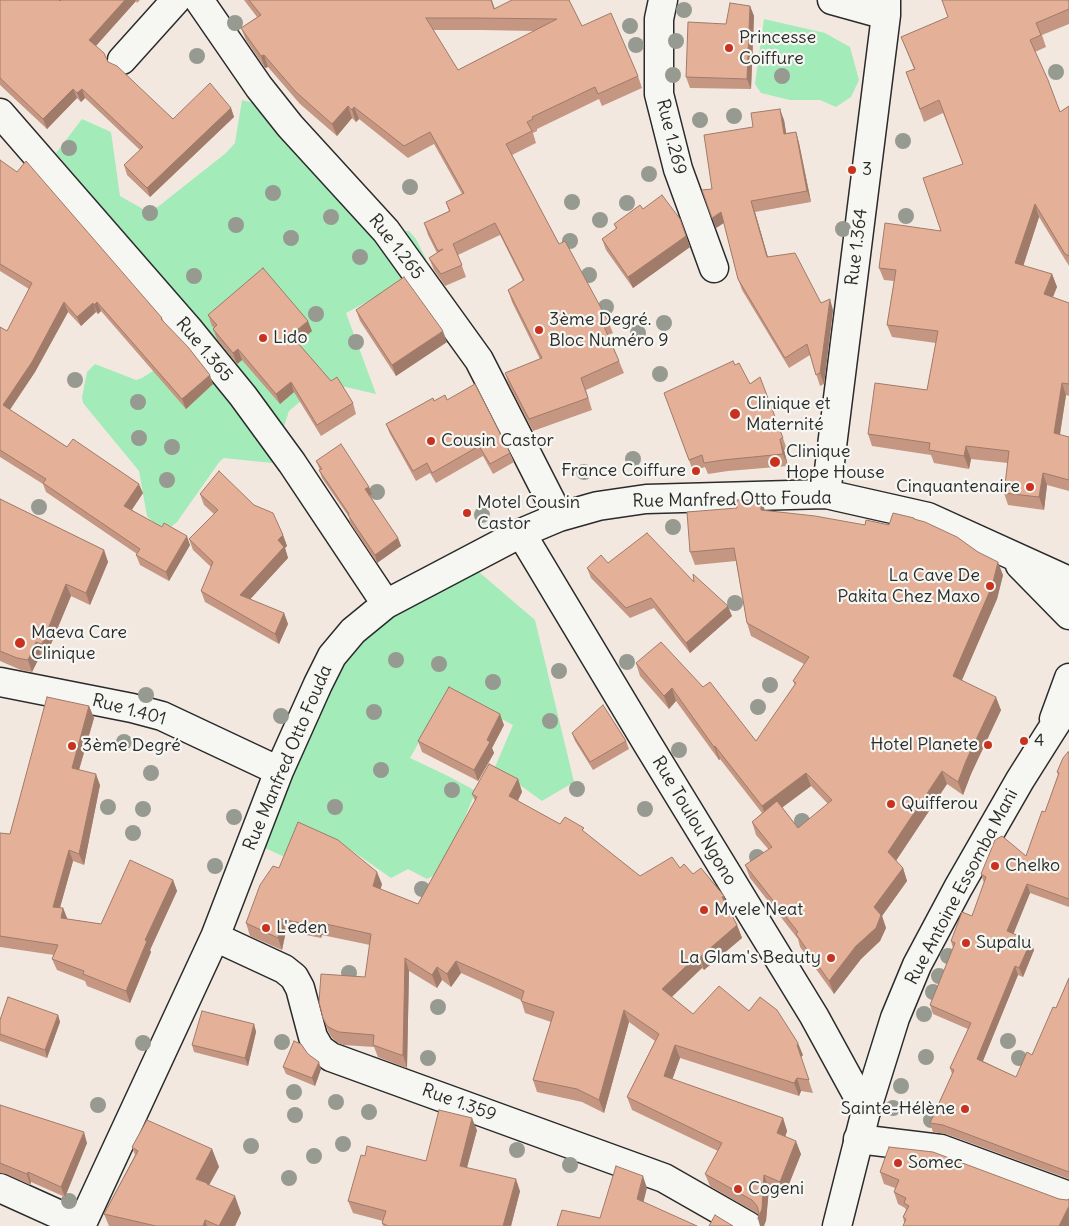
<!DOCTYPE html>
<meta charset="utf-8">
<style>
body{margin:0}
canvas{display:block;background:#f3e8e0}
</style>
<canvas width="1069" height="1226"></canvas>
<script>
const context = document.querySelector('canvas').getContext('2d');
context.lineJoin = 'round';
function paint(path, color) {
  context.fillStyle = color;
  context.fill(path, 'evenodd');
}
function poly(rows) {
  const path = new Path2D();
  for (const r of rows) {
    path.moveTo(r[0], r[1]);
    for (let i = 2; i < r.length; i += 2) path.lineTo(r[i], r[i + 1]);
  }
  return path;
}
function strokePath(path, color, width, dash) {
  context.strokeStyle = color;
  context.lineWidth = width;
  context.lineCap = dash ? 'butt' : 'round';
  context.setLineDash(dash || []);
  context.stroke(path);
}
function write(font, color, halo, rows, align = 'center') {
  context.font = font + ' Delius,sans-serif';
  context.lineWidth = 4.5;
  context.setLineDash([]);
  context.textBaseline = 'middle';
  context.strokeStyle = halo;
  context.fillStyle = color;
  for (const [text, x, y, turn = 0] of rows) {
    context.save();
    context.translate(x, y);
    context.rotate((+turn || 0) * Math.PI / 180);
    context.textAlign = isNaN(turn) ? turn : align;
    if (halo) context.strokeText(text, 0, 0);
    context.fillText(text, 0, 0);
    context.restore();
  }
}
paint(poly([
 [764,19,825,33,850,47,859,80,851,97,836,107,820,100,790,100,761,93,755,84],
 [242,100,254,103,348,168,375,228,386,231,409,231,416,239,426,259,425,271,346,313,376,394,324,382,289,411,272,463,224,458,220,461,177,522,172,526,161,526,155,524,147,516,139,471,83,403,82,397,87,372,95,364,136,380,142,378,186,350,197,319,56,153,82,119,111,132,120,196,150,213,226,153,235,143],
 [479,572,535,620,574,782,542,801,495,767,513,725,448,691,410,758,448,776,476,791,442,871,427,879,408,869,391,878,334,838,308,868,263,847,334,667,378,623]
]), '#a3ebb9');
const minor = poly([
 [199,0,259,87,290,126,386,231,479,360,559,517],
 [663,0,659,19,659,94,678,169,714,268],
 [832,0,886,15],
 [122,60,176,0],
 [0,113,190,331,243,396,292,463,386,604],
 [826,494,886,15,886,0],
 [521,533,647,743,814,1016,866,1111],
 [1020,565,1069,615],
 [0,682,132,708,162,716,279,771],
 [215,937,284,969,294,977,300,988,313,1037,320,1049,331,1057,664,1178,748,1226],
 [858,1139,941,1149,1069,1196],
 [0,1188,82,1225],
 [81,1226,215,937,279,771,318,684,332,656,353,631,386,604,521,533,559,517,598,506,646,499,826,494,928,517,1069,581]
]);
const major = poly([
 [1054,719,1069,678],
 [837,1226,866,1111,895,1018,917,965,958,888,1020,780,1049,734,1069,703]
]);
strokePath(minor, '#2b2b2b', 31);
strokePath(major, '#2b2b2b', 31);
strokePath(minor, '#f6f6f2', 28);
strokePath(major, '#f6f6f2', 28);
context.fillStyle = '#969a90';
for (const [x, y] of [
 [684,10],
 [235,23],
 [630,26],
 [676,41],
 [636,45],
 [197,56],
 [1056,72],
 [673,75],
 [782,76],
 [734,116],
 [700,120],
 [903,141],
 [69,148],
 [649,174],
 [410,187],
 [273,193],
 [572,202],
 [627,203],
 [150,213],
 [906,216],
 [331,217],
 [600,220],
 [236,225],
 [843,229],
 [291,238],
 [570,241],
 [360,257],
 [589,275],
 [194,276],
 [606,307],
 [316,314],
 [664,323],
 [638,333],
 [356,342],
 [660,374],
 [75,380],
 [138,402],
 [139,438],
 [172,447],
 [633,459],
 [584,472],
 [167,480],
 [377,492],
 [39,507],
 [482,515],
 [673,527],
 [735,603],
 [396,660],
 [627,662],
 [439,664],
 [559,671],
 [493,682],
 [770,685],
 [146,695],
 [758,707],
 [374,712],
 [281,716],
 [550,721],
 [124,742],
 [679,750],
 [381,770],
 [151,773],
 [577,789],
 [452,790],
 [108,807],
 [335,807],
 [143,809],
 [645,809],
 [234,817],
 [802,821],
 [133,833],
 [757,857],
 [215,866],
 [422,889],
 [948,956],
 [349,973],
 [939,976],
 [933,992],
 [438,1007],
 [924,1014],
 [1008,1041],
 [282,1042],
 [143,1043],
 [926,1057],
 [428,1058],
 [1019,1058],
 [901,1086],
 [294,1092],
 [336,1102],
 [98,1105],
 [893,1108],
 [369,1112],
 [295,1115],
 [931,1120],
 [343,1144],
 [251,1146],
 [517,1150],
 [314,1156],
 [570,1165],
 [289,1178],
 [69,1201]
]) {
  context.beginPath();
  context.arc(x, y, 8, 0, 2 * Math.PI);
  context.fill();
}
paint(poly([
 [0,0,60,1,61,0,140,0,137,3,136,1,96,46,108,62,173,119,231,108,234,117,150,197,127,175,124,165,140,150,85,98,81,102,77,98,47,129,0,85],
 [244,0,492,0,495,9,512,0,582,26,638,76,642,88,602,106,599,99,537,129,537,131,533,133,536,143,512,155,559,244,608,321,613,333,608,335,624,373,586,390,592,410,533,431,509,385,505,373,540,359,512,302,508,290,523,281,500,235,458,255,466,277,445,286,434,270,429,258,437,253,428,235,424,223,449,211,446,202,462,194,434,144,408,158,359,119,356,122,352,118,337,136,300,104,268,67,265,68,246,40,241,28,257,17],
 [433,30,480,30,534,31,458,70],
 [1069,0,1069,24,1042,35,1046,47,1035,52,1060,112,1069,106,1069,266,1039,217,1023,266,1052,274,1057,287,1052,297,1069,303,1069,396,1066,395,1060,435,1069,437,1069,491,1047,485,1044,510,1008,505,1004,493,1008,463,971,459,969,469,934,463,931,455,872,446,868,434,927,390,936,343,892,337,887,325,894,281,884,280,879,268,941,231,963,164,943,113,924,122,906,72,914,69,901,37,948,17],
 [750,6,754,16,751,89,690,88,686,77,726,24],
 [784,120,786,133,796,132,799,143,811,202,755,212,768,257,821,303,833,310,824,384,820,386,810,355,789,368,742,290,738,279,724,223,716,228,753,127],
 [0,160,162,318,164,322,213,384,186,409,101,311,98,314,96,312,81,326,68,312,35,372,10,410,67,447,143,493,132,510,190,545,169,581,140,565,136,555,137,554,46,492,43,484,0,457,0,327,7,331,29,289,0,271],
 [643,209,680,219,690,247,633,288,606,250,602,239,616,229,614,224],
 [356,310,447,342,396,376,360,321],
 [208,315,312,331,298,343,331,381,353,403,356,414,321,436,294,392,280,404,242,360,237,364,217,339,213,329,214,328,212,326],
 [735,365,750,384,760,377,787,449,784,450,788,466,728,471,708,474,705,467,693,471,664,393],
 [447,400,510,453,514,462,493,474,483,456,436,483,430,473,416,481,390,434,386,424,434,401],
 [316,461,369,487,372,494,370,496,398,538,401,546,377,563,350,523,349,517,322,478,319,470,320,470],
 [200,494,283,535,287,546,285,548,288,558,250,599,284,613,288,624,279,644,205,602,201,591,211,567,193,550,189,539,214,514,204,505],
 [0,499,104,550,108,562,90,605,71,596,46,656,41,654,32,672,21,670,0,661],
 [765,511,865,525,889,525,914,518,914,520,1003,575,997,599,962,680,1001,710,971,774,963,795,947,784,896,861,903,868,907,881,882,916,886,928,880,941,861,959,834,994,800,947,798,939,750,878,745,865,769,850,756,835,752,822,762,813,720,759,719,760,676,701,669,709,640,676,636,663,703,687,756,741,795,685,793,681,804,664,751,636,747,623,736,561,695,565,690,552],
 [811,786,828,804,798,828,782,807],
 [608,563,694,582,732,616,690,653,654,608,630,618,591,578,587,568],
 [89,706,94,718,79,770,100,785,84,865,73,861,60,908,63,908,67,919,101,924,173,880,177,891,150,950,151,952,130,1003,87,986,85,981,57,970,52,959,54,955,0,947,0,833,10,834],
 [504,725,492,748,494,753,478,781,422,752,418,741],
 [572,733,626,741,629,749,593,770,575,741],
 [1069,752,1069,907,1030,893,1013,933,1034,950,1023,977,1018,975,983,1061,1016,1077,1032,1055,1056,1008,1069,978,1069,1179,946,1134,933,1132,930,1123,952,1074,950,1068,968,1029,933,1014,930,1005,953,948,951,941,972,916,984,883,981,874,1026,856,1045,812,1058,775,1057,772],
 [518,779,522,792,518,801,560,824,585,833,640,876,680,868,693,874,729,909,728,909,737,925,742,938,704,970,702,968,672,997,693,1014,749,1011,803,1055,801,1057,813,1093,801,1091,799,1096,680,1058,672,1079,783,1118,787,1131,785,1137,801,1154,785,1194,769,1188,766,1221,756,1213,710,1186,705,1174,718,1151,632,1110,627,1097,655,1041,629,1022,604,1113,582,1102,537,1092,533,1080,551,1022,525,1013,521,1000,461,973,451,987,442,980,437,988,409,971,407,1068,406,1068,378,1057,374,1047,343,1045,338,1043,332,1038,328,1031,323,1018,365,977,370,945,322,935,321,938,286,931,282,950,250,936,246,923,279,868,382,884,380,889,418,904,475,801,472,794],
 [58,1015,60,1022,47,1058,0,1041,0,1020],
 [254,1024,256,1032,248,1066,194,1052,192,1045],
 [283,1067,321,1069,315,1086,286,1074],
 [0,1105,87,1143,65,1197,31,1182,30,1185,6,1174,0,1173],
 [477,1130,467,1168,520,1191,511,1226,383,1226,382,1223,383,1221,353,1213,348,1201,365,1156,426,1161],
 [132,1147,212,1149,219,1167,209,1185,241,1213,235,1226,109,1226,104,1214,135,1155],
 [880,1172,1067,1200,1069,1226,904,1222,903,1217,906,1210,905,1208,898,1204,894,1192,895,1188,884,1184]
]), '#c59783');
paint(poly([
 [125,0,135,0,136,1,93,49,89,40],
 [750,6,754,16,751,89,747,79],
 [264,55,268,67,265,68,261,56],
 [73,89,77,98,47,129,43,119],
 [82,89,85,98,81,102,77,93],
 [348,106,352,118,337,136,332,124],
 [354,107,359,119,356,122,352,110],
 [231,108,234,117,150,197,147,188],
 [780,109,784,120,788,144,784,134],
 [796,132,799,143,811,202,807,191],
 [751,201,755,212,771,268,767,257],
 [1035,204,1039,217,1020,276,1015,263],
 [721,212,725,222,716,228,712,218],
 [686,236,690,247,633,288,628,277],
 [1052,274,1057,287,1049,307,1044,294],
 [830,299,833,310,824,384,820,373],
 [64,302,68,312,35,372,6,415,3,405],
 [97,302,101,311,98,314,94,305],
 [93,303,96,312,81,326,77,317],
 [308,321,312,331,295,345,291,335],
 [443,331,447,342,396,376,392,365],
 [238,349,242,360,237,364,233,353],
 [210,375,213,384,186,409,182,399],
 [291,382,294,392,280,404,276,394],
 [1062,383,1066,395,1058,446,1054,433],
 [780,439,784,450,788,466,783,454],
 [966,446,971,459,969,469,964,456],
 [1043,473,1047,485,1044,510,1039,497],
 [139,484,143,493,128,515,124,506],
 [369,487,372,494,368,497,365,489],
 [761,500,766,513,761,510],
 [283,535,287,546,285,548,288,558,244,606,240,595,278,540],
 [187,536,190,545,169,581,166,572],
 [398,538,401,546,377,563,375,555],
 [104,550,108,562,90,605,86,593],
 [998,562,1003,575,997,599,958,689,953,676],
 [66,584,71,596,46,656,42,644],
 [728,606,732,616,690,653,686,643],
 [284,613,288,624,279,644,275,634],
 [36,642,41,654,32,672,28,660],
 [672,688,676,701,669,709,664,696],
 [996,697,1001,710,971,774,963,795,958,782,966,761],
 [89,706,94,718,76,780,72,768],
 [500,714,504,725,492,748,494,753,478,781,474,770,487,740],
 [715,746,720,759,719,760,714,747],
 [942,771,947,784,893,865,888,852],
 [806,773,811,786,767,819,762,806],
 [96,774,100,785,84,865,79,854],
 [518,779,522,792,513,809,509,796],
 [69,850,73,861,57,918,53,907],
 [903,868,907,881,882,916,886,928,880,941,861,959,834,994,829,981,874,907],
 [377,872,382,884,378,899,373,886],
 [173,880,177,891,150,950,151,952,130,1003,126,991,145,940],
 [1027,884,1030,893,1011,940,1007,931],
 [724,896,729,909,727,910,722,897],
 [63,908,68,920,61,918],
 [281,919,286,931,282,950,278,938],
 [317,922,322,935,321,938,316,926],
 [737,925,742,938,704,970,700,957],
 [1031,941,1034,950,1023,977,1019,968],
 [698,955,702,968,667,1001,662,989],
 [405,958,409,971,407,1068,403,1055],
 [456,961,461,973,451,987,447,974],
 [1015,966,1018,975,980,1068,977,1059],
 [437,967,442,980,437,988,432,975],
 [624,1010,629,1022,604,1113,599,1100],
 [58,1015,60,1022,47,1058,45,1050],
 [254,1024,256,1032,248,1066,245,1058],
 [798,1043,803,1055,801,1057,813,1093,797,1045],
 [675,1045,680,1058,669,1089,664,1076],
 [319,1062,321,1069,315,1086,312,1078],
 [797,1078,801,1091,799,1096,794,1083],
 [472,1118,477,1130,464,1178,460,1166],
 [783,1118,787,1131,782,1146,777,1133],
 [84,1132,87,1143,65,1197,61,1187],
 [796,1141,801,1154,785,1194,780,1182],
 [212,1149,219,1167,208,1187,196,1179],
 [28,1172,31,1182,30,1185,27,1174],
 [764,1175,769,1188,766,1221,764,1226,760,1226,758,1219],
 [643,1176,647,1188,641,1212,637,1199],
 [516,1179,520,1191,511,1226,503,1226],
 [235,1196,241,1213,235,1226,219,1226],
 [1069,1206,1069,1226,1059,1226],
 [205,1220,207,1226,203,1226]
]), '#a07b6a');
const building = poly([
 [0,0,59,0,60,1,61,0,125,0,89,40,104,53,108,62,117,66,173,119,210,83,231,108,147,188,124,165,143,147,82,89,77,93,73,89,43,119,0,78,0,0],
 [249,0,491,0,494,9,512,0,569,0,582,26,611,13,638,76,598,94,595,87,532,117,533,119,527,122,532,131,506,144,559,244,565,241,608,321,603,324,619,361,581,378,588,398,529,419,505,373,542,358,508,290,524,280,495,223,453,244,462,265,441,274,429,258,443,249,438,251,424,223,450,211,446,202,464,193,430,132,404,146,354,107,352,110,348,106,332,124,296,92,264,55,261,56,241,28,261,15,249,0],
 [426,18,476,18,557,19,458,70,426,18],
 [942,0,1069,0,1069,9,1036,23,1041,35,1030,40,1048,80,1060,112,1069,106,1069,256,1065,254,1035,204,1015,263,1052,274,1044,294,1069,303,1069,384,1062,383,1054,433,1069,437,1069,480,1043,473,1039,497,1004,493,1009,451,966,446,964,456,929,450,930,443,868,434,875,383,927,390,938,331,887,325,896,270,879,268,885,223,941,231,923,178,963,164,939,100,920,109,906,72,915,69,901,37,948,17,942,0],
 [730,3,750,6,747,79,686,77,688,22,726,24,730,3],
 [780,109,784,134,796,132,807,191,751,201,767,257,795,253,821,303,830,299,820,373,816,375,807,344,785,358,738,279,721,212,712,218,702,190,712,189,704,135,753,127,751,113,780,109],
 [0,160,17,172,26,161,162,318,161,319,188,347,210,375,182,399,97,302,94,305,93,303,77,317,64,302,32,362,3,405,67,447,73,439,139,484,124,506,162,527,164,523,187,536,166,572,136,555,140,549,43,483,46,479,0,450,0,327,7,331,32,283,0,264,0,160],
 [662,195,680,219,686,236,628,277,602,239,617,228,614,224,640,205,643,209,662,195],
 [263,268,308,321,291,335,331,381,337,377,353,403,317,425,291,382,276,394,238,349,233,353,213,329,217,325,208,315,263,268],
 [404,277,443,331,392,365,356,310,404,277],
 [733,361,735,365,739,363,750,384,760,377,783,438,780,439,783,454,723,460,704,463,702,455,689,460,664,393,733,361],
 [475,384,510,453,490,464,479,446,432,473,427,463,413,471,386,424,433,398,434,401,445,395,447,400,475,384],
 [341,444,369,487,365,489,398,538,375,555,348,515,349,514,319,470,322,469,316,461,341,444],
 [219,471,254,505,273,513,283,535,278,540,284,547,240,595,284,613,275,634,201,591,213,562,189,539,218,510,200,494,219,471],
 [0,499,104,550,86,593,66,584,42,644,36,642,28,660,17,658,0,651,0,499],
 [737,500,761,500,761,510,815,516,865,525,866,520,889,525,893,513,914,518,914,519,925,522,957,537,978,552,998,562,992,586,953,676,996,697,966,761,958,782,942,771,888,852,903,868,874,907,881,915,876,928,856,946,829,981,796,934,798,932,745,865,772,847,752,822,777,801,798,828,832,800,806,773,762,806,715,746,714,747,672,688,664,696,636,663,661,642,703,687,710,682,756,741,796,683,793,681,809,657,747,623,734,548,690,552,687,512,737,508,737,500],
 [647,533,694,582,693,574,728,606,686,643,651,598,626,608,587,568,601,555,608,563,647,533],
 [449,687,500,714,487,740,490,742,474,770,418,741,449,687],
 [47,697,89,706,72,768,96,774,79,854,69,850,53,907,63,908,61,918,101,924,130,860,173,880,145,940,147,941,126,991,83,974,84,971,52,959,58,945,0,936,0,833,10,834,47,697],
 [603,705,626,741,590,762,572,733,603,705],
 [1068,752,1069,752,1069,899,1027,884,1007,931,1031,941,1019,968,1015,966,977,1059,1016,1077,1027,1052,1032,1055,1053,1007,1056,1008,1069,978,1069,1172,943,1125,930,1123,954,1070,950,1068,971,1023,930,1005,955,943,951,941,962,912,972,916,986,877,981,874,995,840,1002,836,1026,856,1042,811,1045,812,1059,773,1057,772,1063,758,1068,752],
 [489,764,518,779,509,796,560,824,565,817,584,828,582,830,640,876,672,857,680,868,684,864,693,874,701,868,724,896,722,897,737,925,700,957,698,955,662,989,693,1014,719,986,749,1011,760,997,777,1010,798,1043,797,1045,809,1080,797,1078,794,1083,675,1045,664,1076,783,1118,777,1133,796,1141,780,1182,764,1175,762,1209,758,1219,759,1213,757,1206,752,1200,705,1174,722,1143,627,1097,659,1034,624,1010,599,1100,577,1089,533,1080,554,1012,521,1001,524,991,456,961,447,974,437,967,432,975,405,958,403,1055,401,1055,373,1045,374,1035,339,1032,334,1030,327,1026,323,1018,319,1002,321,974,365,977,371,934,317,922,316,926,281,919,278,938,246,923,260,885,273,866,279,868,298,822,338,840,377,872,373,886,418,904,477,797,472,794,489,764],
 [8,997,58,1015,45,1050,0,1034,0,1020,8,997],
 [202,1011,254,1024,245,1058,192,1045,202,1011],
 [294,1041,301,1044,308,1054,319,1062,312,1078,283,1067,294,1041],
 [0,1105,84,1132,61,1187,28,1172,27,1174,0,1163,0,1105],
 [439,1110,472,1118,460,1166,516,1179,503,1226,388,1226,382,1223,386,1211,348,1201,361,1155,365,1156,367,1146,426,1161,439,1110],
 [147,1120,212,1149,196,1179,207,1183,207,1184,235,1196,219,1226,205,1220,203,1226,156,1226,104,1214,138,1151,132,1147,147,1120],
 [889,1147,933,1152,1059,1199,1067,1200,1069,1199,1069,1206,1059,1226,903,1226,906,1219,903,1217,909,1206,904,1203,906,1198,894,1192,899,1180,880,1172,889,1147],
 [616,1166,643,1176,637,1199,697,1226,557,1226,562,1210,600,1218,616,1166],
 [715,1215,733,1226,709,1226,715,1215]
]);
paint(building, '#e5b098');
strokePath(building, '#a07b6a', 1);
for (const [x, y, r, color] of [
 [729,48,5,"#c8321e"],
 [852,170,5,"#c8321e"],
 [539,330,5,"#c8321e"],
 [263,338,5,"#c8321e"],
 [735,414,6,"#c8321e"],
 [431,441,5,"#c8321e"],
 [775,462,6,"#c8321e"],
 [696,471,5,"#c8321e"],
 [1030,487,5,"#c8321e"],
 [467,513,5,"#c8321e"],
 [990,586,5,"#c8321e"],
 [20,643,6,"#c8321e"],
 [1024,741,5,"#c8321e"],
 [988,745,5,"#c8321e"],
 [72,746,5,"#c8321e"],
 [891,804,5,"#c8321e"],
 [995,866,5,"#c8321e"],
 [704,910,5,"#c8321e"],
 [266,928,5,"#c8321e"],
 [966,943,5,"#c8321e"],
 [831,958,5,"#c8321e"],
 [965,1109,5,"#c8321e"],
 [898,1163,5,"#c8321e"],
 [738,1189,5,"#c8321e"]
]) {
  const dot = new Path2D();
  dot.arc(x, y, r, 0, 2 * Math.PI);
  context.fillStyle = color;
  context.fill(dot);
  strokePath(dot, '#f6f6f2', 2);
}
write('18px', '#2b2b2b', '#f6f6f2', [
 ["Princesse",739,38],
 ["Coiffure",739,59],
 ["3",862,170],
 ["3ème Degré.",549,320],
 ["Bloc Numéro 9",549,341],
 ["Lido",273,338],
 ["Clinique et",746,404],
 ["Maternité",746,425],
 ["Cousin Castor",441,441],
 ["Clinique",786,452],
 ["Hope House",786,473],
 ["France Coiffure",686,471,"right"],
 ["Cinquantenaire",1020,487,"right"],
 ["Motel Cousin",477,503],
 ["Castor",477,524],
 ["La Cave De",980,576,"right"],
 ["Pakita Chez Maxo",980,597,"right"],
 ["Maeva Care",31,633],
 ["Clinique",31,654],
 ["4",1034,741],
 ["Hotel Planete",978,745,"right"],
 ["3ème Degré",82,746],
 ["Quifferou",901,804],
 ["Chelko",1005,866],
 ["Mvele Neat",714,910],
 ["L'eden",276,928],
 ["Supalu",976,943],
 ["La Glam's Beauty",821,958,"right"],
 ["Sainte-Hélène",955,1109,"right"],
 ["Somec",908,1163],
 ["Cogeni",748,1189]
], 'left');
write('18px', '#2b2b2b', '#f6f6f2', [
 ["Rue 1.269",671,137,76],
 ["Rue 1.265",396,247,52],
 ["Rue 1.364",857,247,-83],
 ["Rue 1.365",204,350,50],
 ["Rue Manfred Otto Fouda",732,500,-1],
 ["Rue 1.401",129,710,15],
 ["Rue Manfred Otto Fouda",288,758,-67],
 ["Rue Toulou Ngono",694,821,59],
 ["Rue Antoine Essomba Mani",962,887,-62],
 ["Rue 1.359",459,1103,20]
]);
</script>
